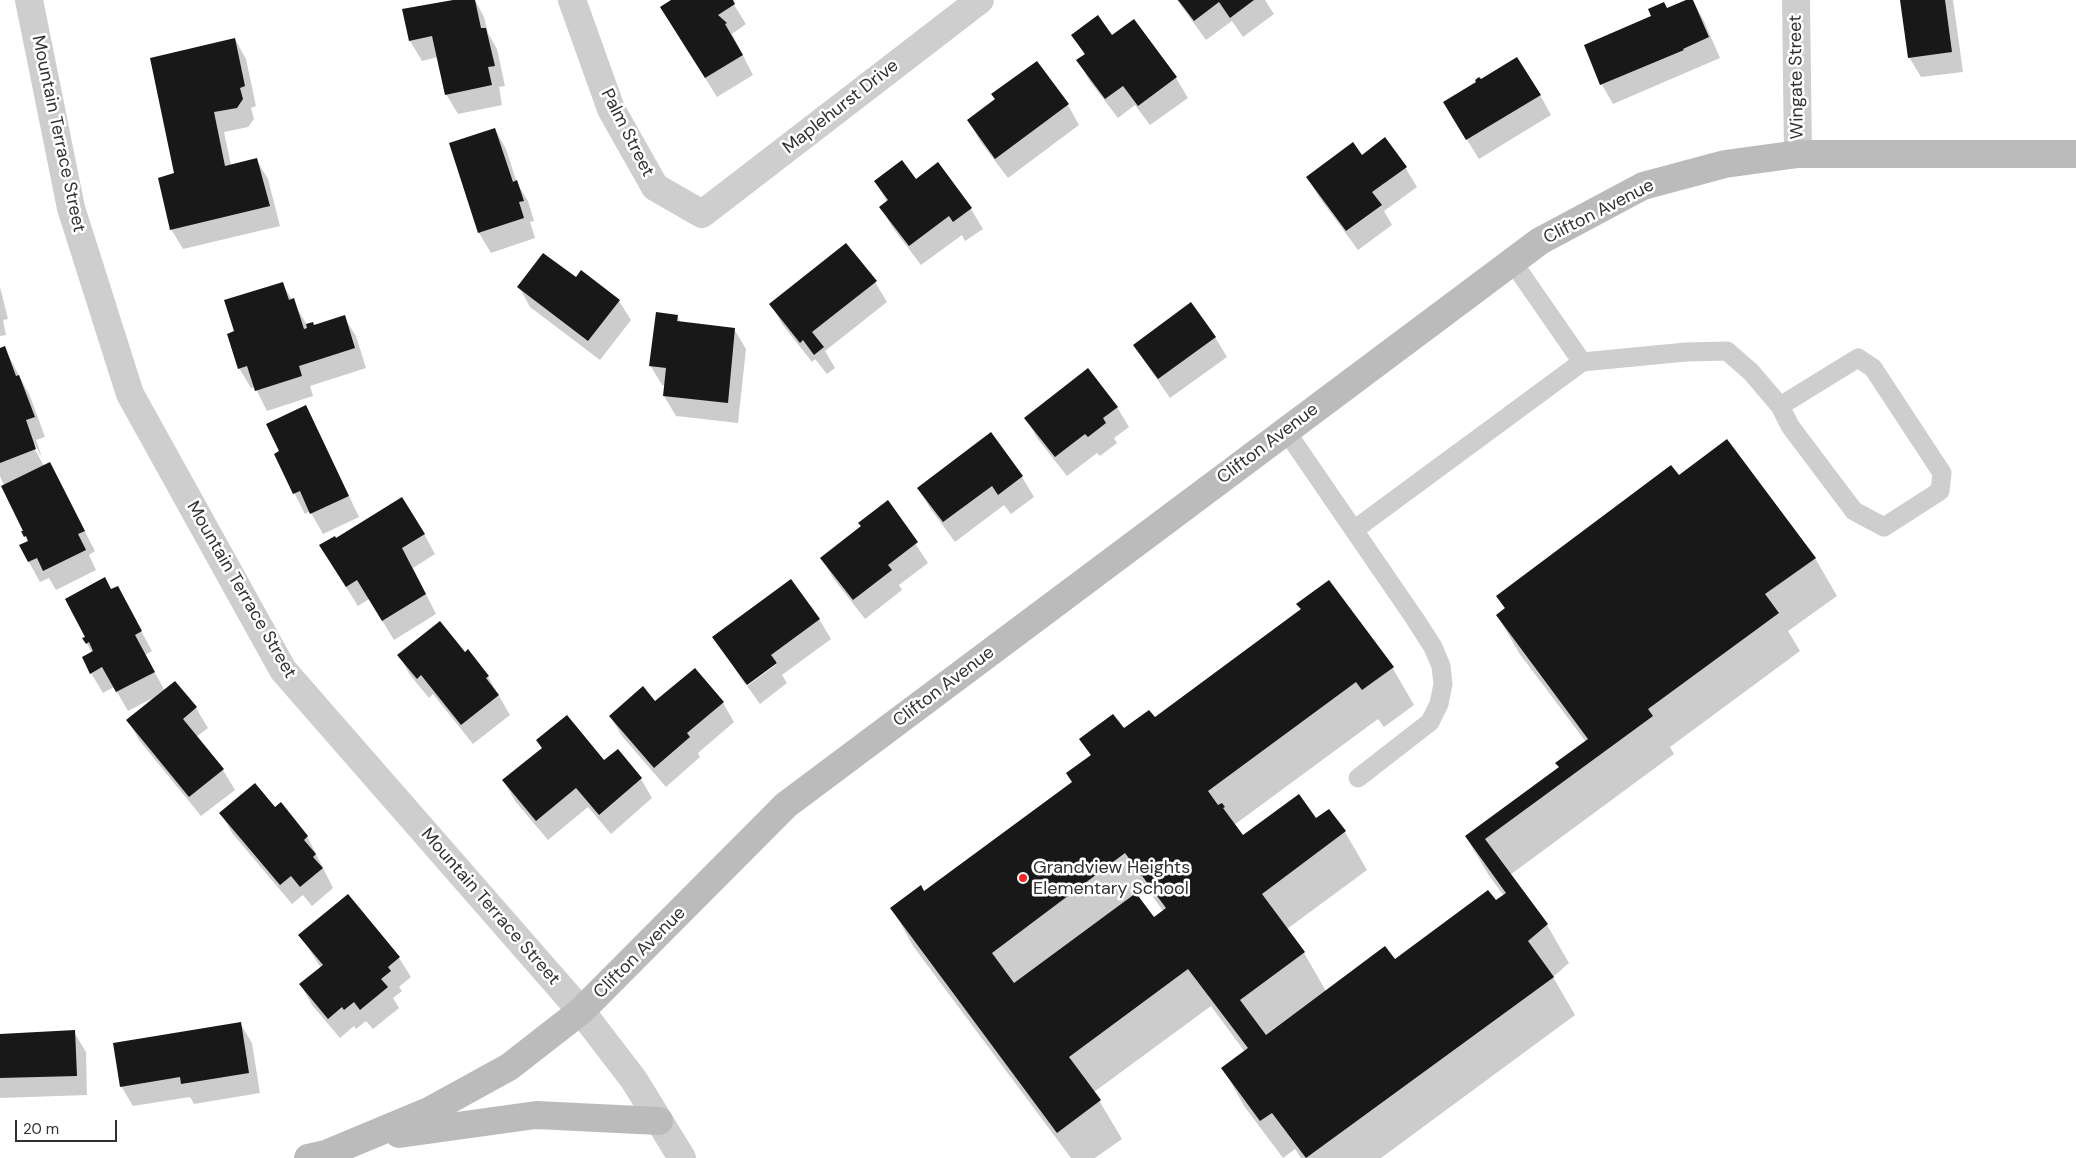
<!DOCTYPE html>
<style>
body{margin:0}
#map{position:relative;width:2076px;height:1158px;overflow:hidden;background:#fff;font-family:"DM Sans",sans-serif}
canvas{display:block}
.scale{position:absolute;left:15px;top:1120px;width:102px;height:22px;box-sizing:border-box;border:2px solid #313131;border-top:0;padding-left:6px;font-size:15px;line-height:18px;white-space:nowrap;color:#313131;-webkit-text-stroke:4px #fff;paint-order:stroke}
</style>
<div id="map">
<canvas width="2076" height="1158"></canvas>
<div class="scale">20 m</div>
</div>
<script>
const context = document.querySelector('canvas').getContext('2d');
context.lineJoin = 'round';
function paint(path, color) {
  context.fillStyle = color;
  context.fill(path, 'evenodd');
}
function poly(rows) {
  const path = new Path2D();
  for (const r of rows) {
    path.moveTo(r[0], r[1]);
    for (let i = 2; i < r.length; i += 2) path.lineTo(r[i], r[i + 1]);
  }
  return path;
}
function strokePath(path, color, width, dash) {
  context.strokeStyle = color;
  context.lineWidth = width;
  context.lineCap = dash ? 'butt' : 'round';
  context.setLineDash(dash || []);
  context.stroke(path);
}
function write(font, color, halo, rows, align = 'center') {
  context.font = font + ' "DM Sans",sans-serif';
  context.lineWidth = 5;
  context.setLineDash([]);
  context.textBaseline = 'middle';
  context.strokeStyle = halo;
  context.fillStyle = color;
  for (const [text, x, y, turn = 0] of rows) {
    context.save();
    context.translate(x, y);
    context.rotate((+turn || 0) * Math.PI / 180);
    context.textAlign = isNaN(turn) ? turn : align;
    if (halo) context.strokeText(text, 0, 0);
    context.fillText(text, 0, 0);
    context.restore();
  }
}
paint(poly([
 [456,0,475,0,484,17,488,33,497,49,505,86,499,87,502,105,458,114,446,94,438,57,422,61,410,41],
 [673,0,731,0,746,24,732,34,753,75,717,97,673,27],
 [1177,0,1265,0,1274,14,1243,37,1232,21,1206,40],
 [1690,0,1692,0,1703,19,1720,58,1613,104,1602,85,1585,45],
 [1901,0,1953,0,1963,72,1921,77,1909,57],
 [1134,20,1176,78,1188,98,1150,125,1135,105,1118,118,1089,80,1078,60,1085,55,1073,35,1112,37],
 [235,39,246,59,256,106,251,108,254,119,248,127,224,132,231,165,256,159,268,179,280,226,183,249,171,229,176,174],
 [1036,63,1068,105,1079,125,1008,178,980,141,969,121,996,100],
 [1540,95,1551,115,1479,159,1456,122],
 [495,129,506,149,517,183,528,201,534,221,530,222,535,238,491,253,479,233,450,144],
 [1361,156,1405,167,1417,187,1384,211,1392,225,1358,250,1319,197,1307,177],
 [938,164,971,209,983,229,965,241,962,235,921,265,892,227,881,207,887,202,876,182,916,181],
 [576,278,619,301,631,320,600,360,530,307,519,287],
 [875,282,887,302,825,351,835,368,827,374,815,359,812,362,782,324,771,304],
 [282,283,307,325,314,326,344,317,356,336,366,368,310,386,313,396,267,411,255,387,251,388,239,368,236,332],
 [0,287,8,319,3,320,6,335,0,336],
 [677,316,681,323,734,329,746,349,738,423,676,416,664,396,665,386,662,385,650,365],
 [1215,337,1227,357,1170,398,1134,346],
 [4,347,30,396,45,437,36,440,42,457,34,443,32,444,44,466,49,463,95,551,89,555,96,570,56,590,49,578,40,582,20,546,28,542,0,476,0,349],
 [306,406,359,517,323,534,310,511,305,514,275,455,280,452],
 [1117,407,1129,427,1114,438,1117,443,1100,456,1097,453,1067,476,1037,438,1026,418],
 [991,434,1022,477,1034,497,1011,514,1004,505,955,542,930,508,918,488],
 [1678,477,1815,558,1837,596,1788,631,1800,651,1670,747,1674,754,1510,875,1547,925,1569,963,1553,977,1575,1015,1381,1158,1301,1158,1295,1149,1283,1158,1244,1106,1223,1068,1245,1052,1211,1006,1094,1092,1122,1139,1095,1158,1071,1158,913,946,892,908,924,892,1073,783,1091,756,1081,739,1123,730,1154,719,1301,610,1298,604,1392,667,1414,705,1384,727,1378,719,1234,825,1243,837,1316,819,1328,810,1345,832,1367,870,1287,929,1304,953,1326,991,1395,961,1504,896,1488,874,1466,837,1560,768,1557,763,1586,742,1519,653,1497,615,1505,609,1497,596],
 [1148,890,1164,912,1154,919,1138,898],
 [888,502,928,563,899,585,902,590,865,619,833,578,822,558,862,527],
 [424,534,435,554,413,568,436,614,394,640,369,599,358,606,332,565,335,540],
 [110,590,128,607,152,651,145,655,165,691,175,682,196,708,208,728,196,737,223,770,235,790,201,816,139,740,128,720,153,698,128,711,114,687,103,693,91,673,92,653,84,638],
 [819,619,831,639,782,675,787,683,760,704,747,686,777,664,777,661,745,684,714,637],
 [468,651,488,677,510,715,473,744,433,694,429,698,410,675,399,655,464,654],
 [655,703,723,703,734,722,698,753,700,757,666,787,622,736,610,716],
 [538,741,604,762,641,779,652,798,611,834,588,807,548,840,515,801,504,781,542,749],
 [275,809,307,836,333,888,312,906,303,895,292,904,232,833,221,813],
 [348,895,399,958,411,977,399,987,402,991,393,998,399,1008,373,1029,366,1021,356,1029,354,1026,340,1038,312,1005,301,985,321,968,300,935],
 [240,1023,252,1043,260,1093,194,1104,190,1097,133,1106,121,1086],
 [74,1032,86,1052,87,1095,0,1098,0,1035]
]), '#0003');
paint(poly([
 [453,0,475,0,481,28,486,28,495,66,488,67,492,85,445,95,432,36,409,41,402,9],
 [671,0,733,0,735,4,718,15,727,23,725,24,743,55,705,78,660,7],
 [1178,0,1254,0,1230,18,1219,2,1194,21],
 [1686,0,1693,0,1709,37,1683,49,1684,50,1600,85,1584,45,1651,16,1648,9,1664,2,1667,8],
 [1900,0,1945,0,1952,52,1908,58],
 [1098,15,1112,35,1134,19,1177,77,1138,106,1123,86,1105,99,1076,60,1085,54,1071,35],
 [235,38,245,86,240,88,243,99,237,108,214,112,225,166,257,158,270,206,170,230,158,178,174,173,150,58],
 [1517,57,1541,95,1466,140,1443,102,1476,82,1475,80,1479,77,1481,79],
 [1037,61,1069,104,995,159,967,120,995,99,991,94],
 [495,128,513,182,517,180,524,201,519,202,524,218,478,233,449,143],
 [1385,137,1407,167,1372,192,1382,205,1346,231,1306,177,1353,142,1362,155],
 [902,160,916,179,938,162,972,208,953,222,949,216,909,246,879,207,888,200,874,181],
 [846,243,877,281,812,332,824,347,814,355,803,340,800,343,769,304],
 [543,253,576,277,581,270,620,300,588,341,517,287],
 [283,282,289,300,294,298,304,329,307,328,306,324,313,322,314,325,345,315,355,348,299,366,302,376,255,391,247,366,238,369,227,334,234,331,224,300],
 [1191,302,1216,337,1158,379,1133,345],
 [656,312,678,315,677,321,735,328,728,403,663,396,666,368,649,366],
 [5,346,16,376,19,375,35,417,26,420,36,449,0,463,0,348],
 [1088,368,1118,407,1103,418,1106,423,1088,437,1085,434,1055,457,1024,418],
 [306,405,349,496,310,514,300,491,293,494,274,454,279,451,266,424],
 [991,432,1023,476,998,495,992,486,943,522,917,488],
 [1727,439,1816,558,1765,594,1779,613,1648,709,1653,716,1485,839,1548,924,1528,941,1554,977,1306,1158,1272,1113,1260,1121,1221,1068,1248,1048,1188,969,1069,1057,1101,1100,1057,1133,890,908,921,885,924,891,1072,782,1066,773,1091,755,1079,739,1113,714,1124,728,1149,710,1155,717,1301,609,1296,604,1329,580,1394,667,1362,690,1356,682,1208,791,1218,805,1222,803,1225,807,1223,808,1243,835,1299,794,1316,818,1329,809,1346,831,1262,894,1305,952,1240,1000,1266,1035,1385,946,1395,959,1488,890,1496,900,1506,893,1465,836,1559,767,1555,763,1588,739,1496,615,1505,608,1496,596,1671,465,1679,475],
 [1125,853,1166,908,1154,917,1136,893,1014,983,992,953],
 [50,462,85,531,78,534,86,550,43,571,37,558,28,562,19,545,28,541,26,536,24,537,21,531,23,531,1,486],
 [402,497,425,534,402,548,426,594,382,621,357,580,346,587,319,545,335,536,336,538],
 [888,500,918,542,888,565,892,570,853,600,820,558,861,526,858,523],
 [105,577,111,589,118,586,142,631,135,635,155,672,116,692,102,667,90,674,82,657,93,651,89,642,86,644,82,638,85,637,65,599],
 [791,579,820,619,771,655,777,663,747,685,712,637],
 [440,621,465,652,468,649,489,676,486,678,499,695,461,725,421,675,417,679,397,655],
 [695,668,724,702,687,733,690,737,654,768,609,716,643,686,655,701],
 [175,681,197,707,183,719,224,769,189,797,126,720],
 [567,715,604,760,618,749,642,778,599,815,576,788,536,821,502,780,542,748,536,740],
 [255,783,275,807,281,802,308,836,304,840,316,854,313,857,323,868,300,887,291,876,280,885,219,813],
 [348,894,400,957,388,967,391,971,381,979,388,987,360,1010,354,1002,344,1010,342,1007,328,1019,299,984,323,965,298,935],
 [241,1022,249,1073,181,1084,180,1077,120,1087,113,1043],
 [75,1030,77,1076,0,1078,0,1034]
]), '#181818');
strokePath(poly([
 [1512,261,1582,362],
 [1286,431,1415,619,1433,647,1441,666,1443,684,1439,704,1430,722,1358,778],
 [1354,530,1582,362,1686,352,1727,351,1751,372,1780,406,1790,426,1854,511,1884,527,1940,491,1942,473,1873,368,1858,358,1780,406]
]), '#cecece', 19);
strokePath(poly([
 [572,0,611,109,655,187,702,214,980,0],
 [1796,0,1798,154]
]), '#cecece', 28);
strokePath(poly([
 [29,0,71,208,130,394,283,670,581,1011,634,1080,682,1158]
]), '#cecece', 28);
strokePath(poly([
 [399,1134,536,1115,659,1121],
 [308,1158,326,1154,429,1111,509,1067,581,1011,786,805,1540,241,1643,186,1725,164,1798,154,2076,154]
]), '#bbb', 28);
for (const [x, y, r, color] of [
 [1023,878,5,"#f62726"]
]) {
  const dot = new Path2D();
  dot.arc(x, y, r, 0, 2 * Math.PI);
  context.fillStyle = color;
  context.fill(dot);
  strokePath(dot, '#fff', 2);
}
write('18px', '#313131', '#fff', [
 ["Wingate Street",1797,77,-91],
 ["Maplehurst Drive",841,107,-38],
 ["Palm Street",627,133,63],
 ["Mountain Terrace Street",58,134,78],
 ["Clifton Avenue",1599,212,-27],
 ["Clifton Avenue",1268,444,-37],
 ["Mountain Terrace Street",241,590,60],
 ["Clifton Avenue",944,687,-37],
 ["Mountain Terrace Street",490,907,49],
 ["Clifton Avenue",640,953,-45]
]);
write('18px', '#313131', '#fff', [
 ["Grandview Heights",1033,868],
 ["Elementary School",1033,889]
], 'left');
</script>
